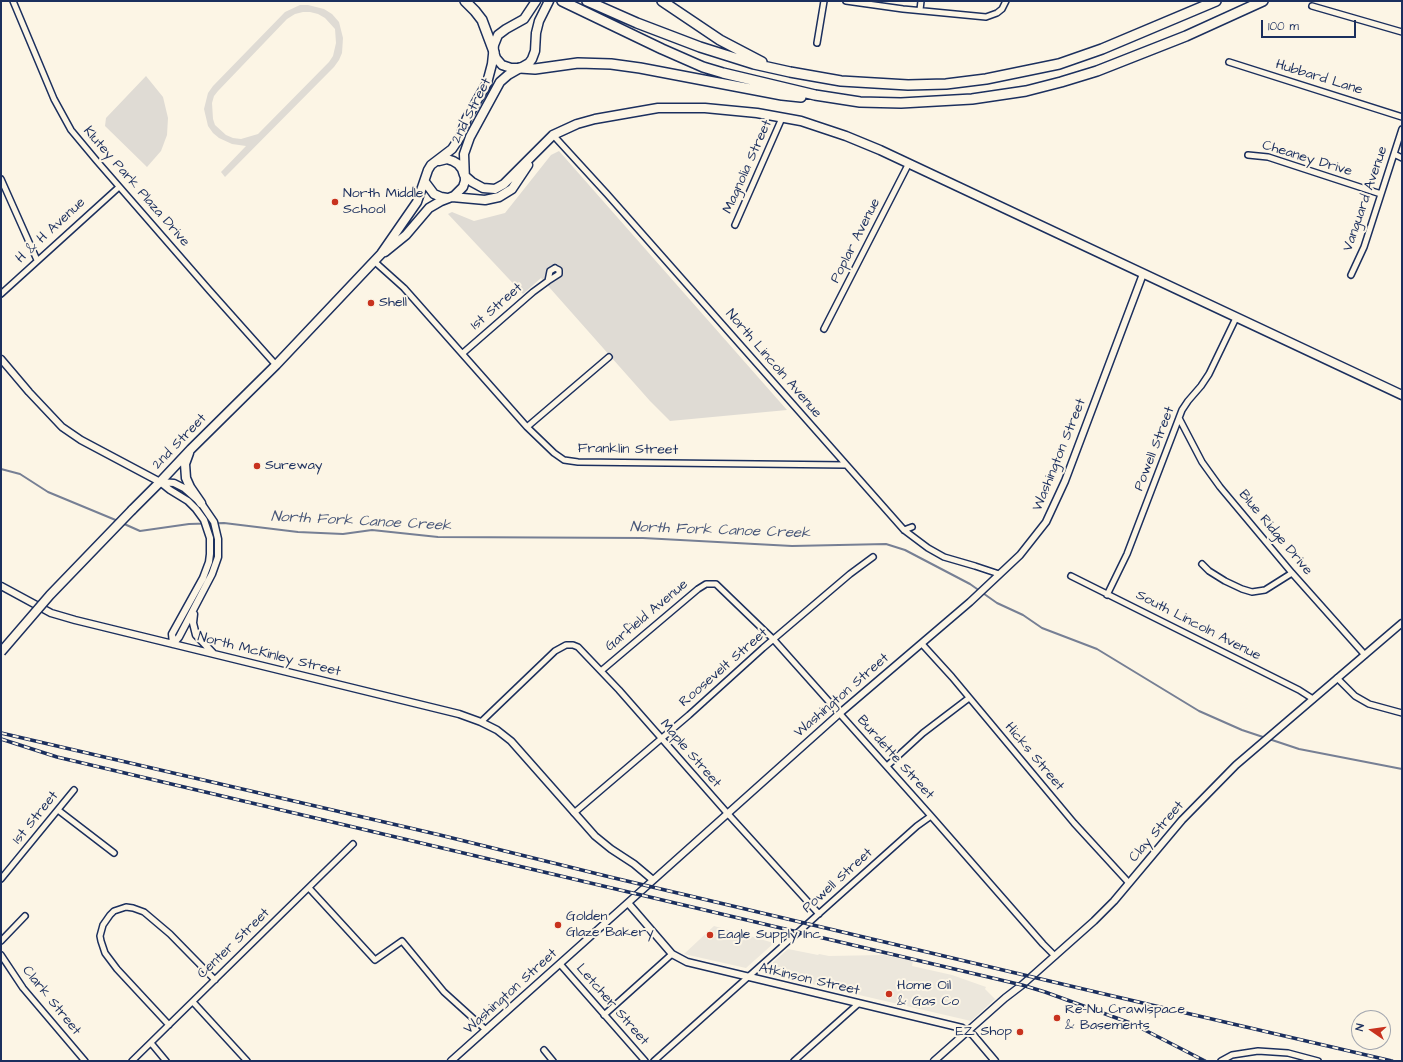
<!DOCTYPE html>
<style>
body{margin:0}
#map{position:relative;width:1403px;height:1062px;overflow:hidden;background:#fcf5e5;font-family:"Architects Daughter",sans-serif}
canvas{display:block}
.frame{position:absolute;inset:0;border:2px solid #1b2f5e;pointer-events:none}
.north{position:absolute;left:1351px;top:1010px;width:40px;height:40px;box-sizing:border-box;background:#fcf5e5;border:1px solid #a2a6af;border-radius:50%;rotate:283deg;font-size:11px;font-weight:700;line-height:16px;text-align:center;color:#1b2f5e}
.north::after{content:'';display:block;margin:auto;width:14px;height:18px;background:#c8321e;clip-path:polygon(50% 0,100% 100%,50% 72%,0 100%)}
.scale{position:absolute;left:1261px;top:20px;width:95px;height:18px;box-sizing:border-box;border:2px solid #1b2f5e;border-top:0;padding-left:5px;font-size:12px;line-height:14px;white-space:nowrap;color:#1b2f5e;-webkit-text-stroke:3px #fcf5e5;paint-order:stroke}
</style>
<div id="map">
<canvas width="1403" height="1062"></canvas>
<div class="frame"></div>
<div class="north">N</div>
<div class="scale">100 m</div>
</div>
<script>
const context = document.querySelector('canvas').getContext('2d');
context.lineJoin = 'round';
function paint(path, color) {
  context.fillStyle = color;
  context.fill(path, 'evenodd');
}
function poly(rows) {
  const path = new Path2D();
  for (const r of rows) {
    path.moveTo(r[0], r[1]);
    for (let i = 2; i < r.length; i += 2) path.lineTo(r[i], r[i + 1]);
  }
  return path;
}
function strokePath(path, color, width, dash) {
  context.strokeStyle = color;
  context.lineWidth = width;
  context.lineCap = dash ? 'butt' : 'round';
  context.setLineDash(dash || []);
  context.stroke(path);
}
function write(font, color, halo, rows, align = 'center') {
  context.font = font + ' "Architects Daughter",sans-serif';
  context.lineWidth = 4;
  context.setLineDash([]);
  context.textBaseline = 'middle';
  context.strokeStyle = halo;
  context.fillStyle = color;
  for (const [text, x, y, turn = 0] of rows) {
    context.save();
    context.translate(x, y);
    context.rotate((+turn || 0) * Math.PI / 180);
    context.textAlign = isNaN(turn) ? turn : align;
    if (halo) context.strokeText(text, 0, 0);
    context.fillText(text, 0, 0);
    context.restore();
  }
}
paint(poly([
 [714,926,774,943,746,968,684,954],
 [788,949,818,955,819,954,829,956,883,955,913,961,912,966,952,975,986,987,985,989,995,999,971,1021,769,974,768,967]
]), '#ece7dc');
paint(poly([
 [300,5,308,5,324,9,332,14,339,22,343,38,342,53,339,60,334,67,225,177,221,172,246,146,232,144,219,138,213,133,208,126,204,109,208,93,213,86,285,12],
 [303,12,310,12,318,14,325,18,335,29,336,43,333,56,329,62,258,134,241,139,233,138,226,135,215,125,213,119,212,103,214,96,218,91,287,19,295,14],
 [146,76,163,97,168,118,167,135,161,151,147,167,105,126,106,118],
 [559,151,787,410,670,421,650,401,541,278,523,294,448,214,452,212,474,221,505,213,551,155]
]), '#dfdbd4');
strokePath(poly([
 [1,469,20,474,48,492,118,521],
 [122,523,140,531,189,524,224,523,298,532,343,534,372,530,438,537,643,538,792,546,886,544,905,550,970,584,997,603,1023,615,1042,628,1097,649,1199,711,1242,730,1299,749,1402,769]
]), '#767f94', 2);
const minor = poly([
 [13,1,54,99,71,130,96,160,210,291,276,365],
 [846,1,903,9,986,17,997,13,1002,9,1006,1],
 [1312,6,1402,32],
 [920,10,921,1],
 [817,43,824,1],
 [1229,62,1402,117],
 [553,135,607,194,904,530,928,548,944,557,975,566,999,574],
 [1394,154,1402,158],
 [1248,155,1268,157,1381,194],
 [1,179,37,260],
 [735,225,782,118],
 [375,262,404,288,527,427,554,453,564,460,578,462,846,465],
 [555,268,559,270,559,274,548,281,550,271,555,268],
 [1351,275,1364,247,1402,129],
 [1,294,119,187],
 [824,329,909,163],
 [463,353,533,292,548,281],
 [1179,418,1202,462,1220,487,1292,573,1365,655],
 [527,427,609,357],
 [904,530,912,527],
 [1202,564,1209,571,1225,581,1242,589,1252,592,1265,590,1292,573],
 [1071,576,1299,690,1313,699],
 [1107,595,1127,554,1182,410,1188,401,1201,386,1209,374,1236,318],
 [922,644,952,677,1074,823,1129,883],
 [601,671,698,589,706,584,716,584,774,640,931,816,1043,944,1055,956],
 [1337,678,1355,696,1369,704,1402,713],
 [481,722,555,651,566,645,573,645,578,647,619,690,728,814,819,914],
 [887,766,923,733,969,698],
 [58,810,114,853],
 [574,813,689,715,763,648,850,574,873,557],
 [1,879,74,790],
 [309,888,375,960,402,941,444,992,486,1030],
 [1,941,25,916],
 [1,955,23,988,85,1061],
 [560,964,645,1061],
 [193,1002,247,1061],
 [604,1015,672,954],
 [169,1025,117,969,105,953,101,941,100,936,103,925,110,915,114,911,126,907,133,908,144,912,170,934,215,980],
 [151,1043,166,1061],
 [544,1050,553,1061],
 [132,1061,353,844],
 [654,1061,917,826,931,816],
 [794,1061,858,1004],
 [1221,1061,1232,1055,1258,1051,1288,1053,1318,1061]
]);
const tertiary = poly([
 [1,359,29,392,62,427,81,440,160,482,170,490,188,501,196,509,204,520,210,538,210,554,209,562,203,578,172,634,173,644],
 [160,482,174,483,184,488,201,503,214,522,218,539,218,557,212,574,179,637,173,644],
 [1,586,51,613,75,620,459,714,481,722,497,730,511,741,595,836,611,849,634,864,653,880],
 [194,614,193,623,196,635,213,653],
 [628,903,672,954,687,962,962,1028,973,1035,995,1061],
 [451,1061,840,713,970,602,1020,555,1046,522,1065,481,1143,274],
 [934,1061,1005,998,1022,985,1094,921,1114,901,1182,820,1236,765,1402,623]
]);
const primary = poly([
 [494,52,496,58,502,65,511,68,519,68],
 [439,161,447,159,453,161,458,164,462,169,464,175,472,182,483,188,495,189,504,184,553,135,577,124,595,119,658,108,705,108,757,113,801,121,846,136,880,150,1402,395],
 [425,182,434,194,441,197,447,198],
 [452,197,485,200,499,197,512,189,528,165],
 [385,252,406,235,429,208,441,201,454,196,463,187,465,181,464,154,470,137,500,82,508,75,529,63,532,59,535,51,536,33,539,21,549,1],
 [189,453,185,464,186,478,190,487,201,503],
 [132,510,160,482,191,449,276,365,381,254,417,202,428,170,431,165,452,149,460,137,467,118,487,83,492,64,494,45,498,35,506,29,524,19,536,1]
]);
const motorway = poly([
 [465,1,475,11,482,20,494,52],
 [562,1,662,49,703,67,723,73,815,95,860,102,901,103,972,99,1026,91,1061,82,1097,71,1186,36,1263,1],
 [587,1,637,23,700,47,754,64,790,72,841,81,908,85,946,84,986,79,1059,64,1102,49,1216,1],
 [662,1,720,40,762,62],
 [520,68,535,69,578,63,611,64,640,68,782,95,801,97]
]);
strokePath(minor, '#1b2f5e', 8);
strokePath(tertiary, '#1b2f5e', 9);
strokePath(primary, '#1b2f5e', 11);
strokePath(motorway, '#1b2f5e', 12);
strokePath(minor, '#fcf5e5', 5);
strokePath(tertiary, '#fcf5e5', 6);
strokePath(primary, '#fcf5e5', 8);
strokePath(motorway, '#fcf5e5', 9);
const rail = poly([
 [1,733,440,835,610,877,1100,993,1392,1061],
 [1,739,57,757,1022,985,1045,992,1133,1024,1205,1061]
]);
strokePath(rail, '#1b2f5e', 3.5);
strokePath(rail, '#fcf5e5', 2, [6]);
const primaryBridge = poly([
 [1,652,50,595,132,510]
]);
strokePath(primaryBridge, '#1b2f5e', 11, []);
strokePath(primaryBridge, '#fcf5e5', 8);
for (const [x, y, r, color] of [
 [335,202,4,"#c8321e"],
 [371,303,4,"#c8321e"],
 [257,466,4,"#c8321e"],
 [558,925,4,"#c8321e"],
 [710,935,4,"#c8321e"],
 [889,994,4,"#c8321e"],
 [1057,1018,4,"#c8321e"],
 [1020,1032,4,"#c8321e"]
]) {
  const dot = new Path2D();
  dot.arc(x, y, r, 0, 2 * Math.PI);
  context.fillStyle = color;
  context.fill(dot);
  strokePath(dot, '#fcf5e5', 1.5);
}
write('14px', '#1b2f5e', '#fcf5e5', [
 ["Hubbard Lane",1319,78,17],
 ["2nd Street",472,111,-63],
 ["Cheaney Drive",1307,159,17],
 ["Magnolia Street",748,167,-66],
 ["Klutey Park Plaza Drive",136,187,49],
 ["Vanguard Avenue",1366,199,-71],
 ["H & H Avenue",51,231,-43],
 ["Poplar Avenue",856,241,-63],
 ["1st Street",497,307,-41],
 ["North Lincoln Avenue",773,364,49],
 ["2nd Street",180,442,-46],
 ["Powell Street",1155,449,-69],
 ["Franklin Street",628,450,1],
 ["Washington Street",1060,455,-68],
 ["Blue Ridge Drive",1275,533,50],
 ["Garfield Avenue",647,616,-40],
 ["South Lincoln Avenue",1198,626,27],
 ["North McKinley Street",269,655,14],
 ["Roosevelt Street",724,668,-41],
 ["Washington Street",842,696,-41],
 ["Maple Street",690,754,49],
 ["Hicks Street",1034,757,50],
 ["Burdette Street",895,758,48],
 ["1st Street",36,818,-51],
 ["Clay Street",1157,832,-49],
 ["Powell Street",838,881,-42],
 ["Center Street",234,944,-44],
 ["Atkinson Street",809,980,13],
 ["Washington Street",511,992,-42],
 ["Clark Street",51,1001,51],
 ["Letcher Street",612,1005,49]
]);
write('14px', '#1b2f5e', '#fcf5e5', [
 ["North Middle",343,194],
 ["School",343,210],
 ["Shell",379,303],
 ["Sureway",265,466],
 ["Golden",566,917],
 ["Glaze Bakery",566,933],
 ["Eagle Supply Inc",718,935],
 ["Home Oil",897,986],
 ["& Gas Co",897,1002],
 ["Re-Nu Crawlspace",1065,1010],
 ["& Basements",1065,1026],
 ["EZ Shop",1012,1032,"right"]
], 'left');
write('italic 15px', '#485779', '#fcf5e5', [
 ["North Fork Canoe Creek",361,522,3],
 ["North Fork Canoe Creek",720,531,2]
]);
</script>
